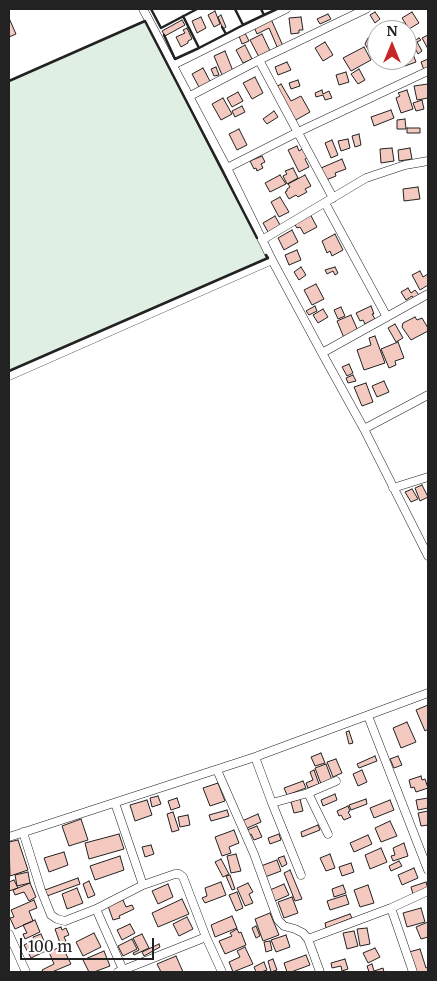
<!DOCTYPE html>
<style>
body{margin:0}
#map{position:relative;width:437px;height:981px;overflow:hidden;background:#fff;font-family:Merriweather,serif}
canvas{display:block}
.frame{position:absolute;inset:0;border:10px solid #222;pointer-events:none}
.north{position:absolute;left:367px;top:20px;width:50px;height:50px;box-sizing:border-box;background:#fff;border:1px solid #a7a7a7;border-radius:50%;rotate:0deg;font-size:14px;font-weight:700;line-height:20px;text-align:center;color:#222}
.north::after{content:'';display:block;margin:auto;width:18px;height:22px;background:#c62828;clip-path:polygon(50% 0,100% 100%,50% 72%,0 100%)}
.scale{position:absolute;left:20px;top:938px;width:134px;height:22px;box-sizing:border-box;border:2px solid #222;border-top:0;padding-left:6px;font-size:15px;line-height:18px;white-space:nowrap;color:#222;-webkit-text-stroke:4px #fff;paint-order:stroke}
</style>
<div id="map">
<canvas width="437" height="981"></canvas>
<div class="frame"></div>
<div class="north">N</div>
<div class="scale">100 m</div>
</div>
<script>
const context = document.querySelector('canvas').getContext('2d');
context.lineJoin = 'round';
function paint(path, color) {
  context.fillStyle = color;
  context.fill(path, 'evenodd');
}
function poly(rows) {
  const path = new Path2D();
  for (const r of rows) {
    path.moveTo(r[0], r[1]);
    for (let i = 2; i < r.length; i += 2) path.lineTo(r[i], r[i + 1]);
  }
  return path;
}
function strokePath(path, color, width, dash) {
  context.strokeStyle = color;
  context.lineWidth = width;
  context.lineCap = dash ? 'butt' : 'round';
  context.setLineDash(dash || []);
  context.stroke(path);
}
const green = poly([
 [145,21,268,258,9,371,9,81,145,21]
]);
paint(green, '#e0efe3');
strokePath(green, '#6f6f6f', 1);
const building = poly([
 [215,11,220,24,214,27,208,15,215,11],
 [375,12,380,19,375,23,370,15,375,12],
 [412,12,419,23,409,29,402,18,412,12],
 [328,14,331,19,320,24,317,19,328,14],
 [221,15,226,27,223,29,218,17,221,15],
 [201,17,206,28,197,33,192,21,201,17],
 [301,17,303,30,299,30,299,33,291,34,289,18,301,17],
 [9,18,16,34,9,37,9,18],
 [271,19,283,46,278,49,269,28,257,34,254,27,271,19],
 [182,20,185,25,165,36,162,31,182,20],
 [403,23,407,30,396,30,398,29,397,27,403,23],
 [187,28,192,39,188,41,188,43,181,47,176,37,185,33,183,30,187,28],
 [245,33,249,41,242,44,239,36,245,33],
 [262,34,270,51,259,57,250,40,262,34],
 [377,34,377,52,374,54,371,50,369,51,365,44,368,38,377,34],
 [428,35,428,49,422,38,428,35],
 [419,38,421,40,417,42,422,51,418,54,412,42,419,38],
 [325,42,333,55,323,61,315,48,325,42],
 [245,45,252,59,243,63,236,50,245,45],
 [364,47,371,60,351,71,343,58,364,47],
 [411,49,416,62,405,66,402,60,407,60,407,51,411,49],
 [225,51,233,71,222,75,214,56,225,51],
 [428,59,428,69,424,70,421,62,428,59],
 [287,62,291,70,278,75,275,67,287,62],
 [216,67,219,75,214,76,211,69,216,67],
 [203,68,211,83,200,89,192,74,203,68],
 [359,69,365,80,358,84,351,74,359,69],
 [346,72,349,82,339,85,336,75,346,72],
 [255,77,263,93,252,99,243,83,255,77],
 [298,80,300,86,291,89,289,83,298,80],
 [281,84,291,101,301,96,310,112,294,121,276,87,281,84],
 [428,84,428,98,417,100,414,86,428,84],
 [322,90,323,94,329,91,332,98,325,100,323,95,316,97,315,93,322,90],
 [407,90,413,109,401,113,396,98,400,96,398,93,407,90],
 [238,92,243,101,232,107,227,98,238,92],
 [223,98,232,114,221,120,212,104,223,98],
 [422,100,424,109,416,111,413,103,422,100],
 [242,106,245,112,235,117,232,111,242,106],
 [391,110,394,118,374,126,371,117,391,110],
 [274,111,278,117,267,124,263,119,274,111],
 [405,119,406,129,397,129,397,120,405,119],
 [407,128,420,128,420,133,407,133,407,128],
 [239,129,247,145,237,150,229,134,239,129],
 [359,134,361,145,355,147,352,136,359,134],
 [348,139,350,148,341,151,338,141,348,139],
 [332,140,338,155,331,158,325,143,332,140],
 [297,146,299,151,304,148,308,157,305,159,309,167,299,172,288,150,297,146],
 [392,148,394,161,381,163,380,149,392,148],
 [410,148,412,159,399,161,398,150,410,148],
 [262,156,265,162,261,164,263,168,257,171,256,168,254,169,250,161,262,156],
 [342,159,346,169,335,173,336,176,326,180,321,168,342,159],
 [293,168,298,178,287,184,283,176,287,174,285,171,293,168],
 [280,175,286,184,270,192,265,183,280,175],
 [305,175,311,186,305,189,307,192,298,197,296,195,289,199,285,192,287,191,287,189,290,187,288,184,305,175],
 [418,187,420,199,404,201,403,189,418,187],
 [280,197,289,212,279,217,271,202,280,197],
 [310,214,317,227,304,234,300,227,297,228,294,223,310,214],
 [275,216,280,225,268,232,263,223,275,216],
 [292,230,298,242,284,250,278,238,292,230],
 [335,234,343,250,332,256,330,251,327,253,322,241,335,234],
 [297,250,301,260,289,265,285,255,297,250],
 [301,267,306,275,299,280,294,272,301,267],
 [335,267,338,273,335,275,333,271,327,274,325,270,335,267],
 [420,271,423,277,428,274,428,285,420,290,412,275,420,271],
 [316,284,324,299,312,305,304,290,316,284],
 [408,288,411,293,415,290,419,295,414,299,412,296,406,300,401,292,408,288],
 [315,306,317,311,309,315,306,311,315,306],
 [371,306,374,314,372,314,375,319,365,324,363,320,360,321,356,313,371,306],
 [341,307,345,316,338,319,334,310,341,307],
 [323,309,328,317,318,323,313,315,323,309],
 [351,315,358,331,344,338,337,321,351,315],
 [415,317,417,320,422,318,428,328,428,331,411,340,402,327,403,323,415,317],
 [395,324,403,338,396,342,388,328,395,324],
 [375,336,385,363,364,370,357,350,371,345,369,338,375,336],
 [398,342,404,358,395,361,396,365,389,368,381,349,398,342],
 [349,364,353,373,347,376,342,367,349,364],
 [353,375,356,381,348,383,346,378,353,375],
 [384,381,389,392,377,397,372,386,384,381],
 [366,383,373,402,362,406,354,387,366,383],
 [422,485,428,497,420,501,415,488,422,485],
 [412,489,418,499,411,502,405,492,412,489],
 [428,705,428,729,425,731,416,710,428,705],
 [407,722,416,742,401,748,393,728,407,722],
 [349,731,353,743,349,744,346,732,349,731],
 [321,753,325,763,315,766,311,757,321,753],
 [375,756,377,761,359,768,357,764,375,756],
 [398,756,402,765,394,768,390,759,398,756],
 [336,759,342,773,333,777,327,762,336,759],
 [326,764,332,780,321,784,315,768,326,764],
 [314,770,319,784,308,788,306,783,313,780,310,772,314,770],
 [362,770,367,782,358,786,353,774,362,770],
 [421,776,422,780,425,779,428,788,416,792,414,787,411,788,409,780,421,776],
 [303,781,306,788,287,795,284,788,303,781],
 [218,783,225,801,210,806,203,788,218,783],
 [335,794,337,800,323,806,321,800,335,794],
 [158,796,161,804,152,807,150,798,158,796],
 [177,798,180,807,171,810,168,801,177,798],
 [428,798,428,808,418,810,416,800,428,798],
 [300,799,303,811,294,813,291,802,300,799],
 [366,799,367,804,351,810,349,805,366,799],
 [147,800,152,815,135,821,130,805,147,800],
 [390,800,394,810,374,818,370,808,390,800],
 [348,806,350,811,348,812,351,817,344,820,341,815,339,816,337,811,348,806],
 [227,810,229,816,211,821,209,815,227,810],
 [428,811,428,825,421,826,418,813,428,811],
 [173,812,179,830,172,832,167,814,173,812],
 [258,814,261,822,245,829,242,821,258,814],
 [188,815,190,825,180,827,178,817,188,815],
 [81,819,88,840,69,846,62,826,81,819],
 [390,821,397,836,381,842,375,828,390,821],
 [318,825,320,830,302,837,301,832,318,825],
 [257,826,262,837,254,840,251,834,249,835,247,830,257,826],
 [234,830,239,843,229,847,231,853,222,856,215,837,234,830],
 [119,834,124,849,89,859,85,843,119,834],
 [279,834,281,840,270,844,268,838,279,834],
 [368,835,372,844,354,852,350,843,368,835],
 [18,840,28,870,10,876,9,842,18,840],
 [404,843,408,856,393,861,391,856,395,855,393,848,404,843],
 [151,845,154,854,145,857,142,847,151,845],
 [381,848,387,862,370,869,365,855,381,848],
 [64,852,68,865,49,872,44,858,64,852],
 [236,854,241,871,231,873,227,856,236,854],
 [330,854,335,868,326,871,320,858,330,854],
 [120,856,124,870,95,880,90,866,120,856],
 [284,856,287,864,282,867,278,858,284,856],
 [221,859,229,874,223,877,215,862,221,859],
 [277,860,281,871,265,877,261,866,277,860],
 [399,861,402,866,391,871,389,866,399,861],
 [351,863,354,872,342,876,339,867,351,863],
 [414,868,418,878,402,885,398,875,414,868],
 [290,870,302,899,295,901,284,873,290,870],
 [28,872,30,883,17,886,15,875,28,872],
 [230,875,235,889,232,890,226,876,230,875],
 [78,878,80,884,47,896,45,890,78,878],
 [14,880,18,888,9,891,9,882,14,880],
 [89,881,95,895,88,898,83,884,89,881],
 [221,882,226,895,205,903,202,898,207,896,205,888,221,882],
 [426,882,428,889,413,894,411,887,426,882],
 [30,883,36,897,29,901,24,892,15,895,13,890,30,883],
 [248,883,253,892,249,894,253,903,245,906,237,888,248,883],
 [168,884,173,897,158,904,152,891,168,884],
 [284,884,289,895,275,901,270,890,284,884],
 [343,885,346,893,334,897,332,889,343,885],
 [368,885,374,903,360,907,354,890,368,885],
 [77,888,83,903,67,909,62,894,77,888],
 [237,892,243,908,236,911,229,895,237,892],
 [346,895,349,904,330,910,327,901,346,895],
 [292,897,298,913,284,918,278,902,292,897],
 [182,899,189,914,158,927,152,913,182,899],
 [34,900,37,908,29,911,33,921,15,929,10,918,14,917,11,910,34,900],
 [123,900,126,907,132,905,134,909,119,916,120,918,113,920,108,906,123,900],
 [421,908,425,922,407,927,403,913,421,908],
 [270,913,279,935,263,941,255,919,270,913],
 [350,914,352,918,326,928,325,923,350,914],
 [232,916,237,928,215,937,211,925,232,916],
 [187,917,193,929,179,936,173,924,187,917],
 [35,920,40,932,25,939,23,934,27,933,23,925,35,920],
 [428,922,428,937,421,939,416,927,428,922],
 [130,924,135,933,122,940,117,930,130,924],
 [256,926,260,936,256,938,252,928,256,926],
 [61,927,62,930,66,928,69,935,64,937,66,941,60,943,55,929,61,927],
 [367,928,370,944,360,946,357,929,367,928],
 [237,929,239,933,241,932,246,945,225,954,219,941,232,936,230,933,237,929],
 [354,931,358,946,347,949,343,933,354,931],
 [94,933,101,947,83,956,76,942,94,933],
 [41,934,48,950,31,958,24,945,34,940,33,937,41,934],
 [142,934,149,948,134,955,133,953,139,950,133,938,142,934],
 [286,935,290,947,276,952,271,940,286,935],
 [132,939,137,949,123,956,118,946,132,939],
 [270,941,272,950,266,952,264,942,270,941],
 [159,944,160,947,144,956,142,952,159,944],
 [62,946,71,964,52,972,43,972,42,970,54,964,49,952,62,946],
 [245,947,253,964,233,972,229,962,240,957,237,951,245,947],
 [375,948,380,957,368,963,363,953,375,948],
 [420,949,426,968,428,967,428,972,416,972,409,952,420,949],
 [104,951,110,966,94,972,89,972,83,960,104,951],
 [306,955,310,965,291,972,287,972,284,963,306,955],
 [176,956,183,972,161,972,157,964,176,956],
 [273,959,277,970,271,972,268,961,273,959],
 [345,959,348,969,342,971,341,966,332,968,331,963,345,959],
 [264,962,267,970,261,972,256,972,254,967,264,962],
 [372,964,374,971,383,968,384,972,369,972,367,966,372,964]
]);
paint(building, '#f3c9c0');
strokePath(building, '#222', 1);
const minor = poly([
 [143,9,227,168,272,260,322,353,364,429,428,556],
 [259,60,333,198],
 [173,65,286,9],
 [190,96,259,60,366,9],
 [227,168,298,132,428,71],
 [325,203,387,317],
 [262,240,366,178,405,165,428,161],
 [322,353,428,294],
 [9,376,272,260],
 [364,429,428,395],
 [393,488,428,477],
 [368,716,428,870],
 [255,757,272,803,308,793,336,781],
 [217,770,254,854,278,920,284,926,295,929,303,933,308,939,320,972],
 [308,793,328,834],
 [115,803,143,885],
 [272,803,301,875],
 [23,832,41,890,51,915,57,919,65,921,96,909,143,885,175,874,179,874,183,877,206,937,222,972],
 [9,837,255,757,428,693],
 [391,908,413,972],
 [96,909,124,972],
 [9,934,26,972],
 [308,939,391,908,428,891],
 [118,972,206,937]
]);
strokePath(minor, '#222', 9);
strokePath(minor, '#fff', 8);
strokePath(poly([
 [151,9,161,28,197,9],
 [235,9,243,25,264,15],
 [261,9,264,15,277,9],
 [183,16,199,48,226,34],
 [222,27,226,34,243,25],
 [164,35,175,59,199,48],
 [9,81,145,21,257,238],
 [9,371,268,258,266,255]
]), '#222', 2.5);
</script>
